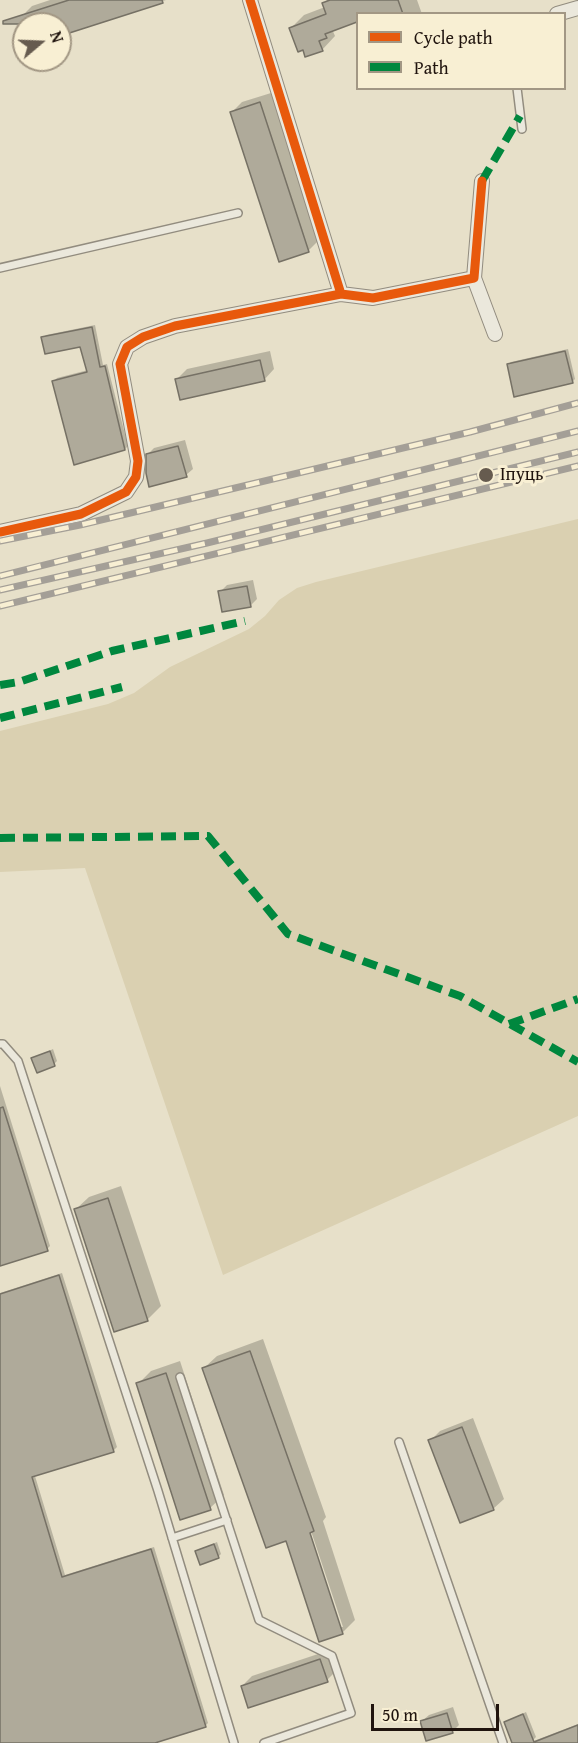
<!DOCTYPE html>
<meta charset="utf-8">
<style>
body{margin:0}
#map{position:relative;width:578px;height:1743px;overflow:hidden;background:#e7e0c9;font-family:"Gentium Book Plus",serif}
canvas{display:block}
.legend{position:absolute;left:356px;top:12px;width:210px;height:78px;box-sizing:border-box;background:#f8efd3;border:2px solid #a29784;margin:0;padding:8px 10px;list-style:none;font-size:18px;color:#20140e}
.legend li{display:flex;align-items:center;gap:12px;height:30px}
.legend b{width:30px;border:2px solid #a29784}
.north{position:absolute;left:12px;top:12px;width:60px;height:60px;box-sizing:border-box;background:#f8efd3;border:2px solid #a29784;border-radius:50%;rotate:71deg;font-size:16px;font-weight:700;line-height:24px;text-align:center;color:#20140e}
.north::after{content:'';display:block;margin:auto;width:21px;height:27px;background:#665b4f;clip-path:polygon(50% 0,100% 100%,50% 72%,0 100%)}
.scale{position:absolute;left:371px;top:1704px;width:128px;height:27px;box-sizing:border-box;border:3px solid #20140e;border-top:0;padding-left:8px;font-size:18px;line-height:21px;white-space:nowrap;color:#20140e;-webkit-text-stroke:4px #f8efd3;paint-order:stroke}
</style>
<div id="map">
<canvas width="578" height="1743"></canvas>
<ul class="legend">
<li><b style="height:8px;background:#e8590c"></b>Cycle path</li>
<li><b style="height:8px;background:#00873e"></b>Path</li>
</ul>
<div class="north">N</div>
<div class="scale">50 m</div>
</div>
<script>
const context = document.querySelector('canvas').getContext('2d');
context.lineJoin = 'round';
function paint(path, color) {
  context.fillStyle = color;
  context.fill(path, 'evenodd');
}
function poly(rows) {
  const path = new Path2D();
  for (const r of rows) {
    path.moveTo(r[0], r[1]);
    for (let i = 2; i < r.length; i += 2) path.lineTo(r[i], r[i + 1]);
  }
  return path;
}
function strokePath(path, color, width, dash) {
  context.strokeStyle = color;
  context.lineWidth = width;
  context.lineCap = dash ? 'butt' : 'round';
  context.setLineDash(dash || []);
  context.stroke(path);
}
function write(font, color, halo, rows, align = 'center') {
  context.font = font + ' "Gentium Book Plus",serif';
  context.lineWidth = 6;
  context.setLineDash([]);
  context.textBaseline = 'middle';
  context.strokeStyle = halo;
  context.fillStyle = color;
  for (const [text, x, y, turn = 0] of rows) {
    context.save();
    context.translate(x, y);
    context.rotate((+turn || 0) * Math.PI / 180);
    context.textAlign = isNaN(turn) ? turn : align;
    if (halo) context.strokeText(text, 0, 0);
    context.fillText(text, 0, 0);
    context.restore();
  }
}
paint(poly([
 [578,519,578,1116,223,1275,85,868,0,872,0,731,108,704,134,693,170,667,249,629,265,616,279,600,297,588,316,582]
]), '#dad0b1');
paint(poly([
 [50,0,166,0,60,34,60,24,24,24,22,16,32,6],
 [327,0,417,0,422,14,358,14,358,20,332,29,335,36,322,50,291,28,304,15,325,7,324,4],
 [271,93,318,241,308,251,232,112,242,102],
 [95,325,103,365,107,364,128,446,125,449,54,381,57,378,88,370,82,345,43,338,46,335],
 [568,349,575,379,572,382,508,365,511,362],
 [270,351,274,369,264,380,177,379,187,369],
 [185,440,193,469,186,475,147,455,154,448],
 [253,580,257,599,250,606,220,592,227,585],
 [53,1049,57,1061,54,1064,33,1059],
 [0,1086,50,1246,47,1249,0,1264],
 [121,1186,161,1306,148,1319,115,1330,75,1210,89,1197],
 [62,1273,117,1447,114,1450,35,1476,65,1575,154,1547,208,1723,205,1726,150,1743,0,1743,0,1293],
 [263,1339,326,1517,323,1521,355,1620,342,1633,287,1539,204,1368,217,1356],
 [309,1525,343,1627,339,1627,306,1526],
 [180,1361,224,1495,210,1508,138,1384,151,1371],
 [473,1418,504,1499,493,1509,430,1441,440,1431],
 [217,1542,221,1554,218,1557,197,1551],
 [330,1650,337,1670,327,1680,242,1686,252,1676],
 [453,1707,459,1725,452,1732,422,1721,429,1715],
 [526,1712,536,1737,531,1742,578,1724,578,1743,514,1743,506,1722]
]), '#0003');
const building = poly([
 [69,0,162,0,163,3,60,36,60,24,3,24,3,21,69,0],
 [330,0,398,0,403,14,357,14,357,22,325,34,327,38,319,41,323,51,305,57,303,50,298,52,289,28,326,14,322,3,330,0],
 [260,102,309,252,279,262,230,112,260,102],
 [92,327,100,367,105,366,125,450,74,465,52,381,87,372,80,347,45,354,41,337,92,327],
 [565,351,573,383,514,397,507,364,565,351],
 [260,360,265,381,180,400,175,379,260,360],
 [178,446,187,477,149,487,146,473,146,454,178,446],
 [247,586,251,607,222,612,218,591,247,586],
 [50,1051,55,1066,37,1073,31,1058,50,1051],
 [3,1107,48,1251,0,1266,0,1108,3,1107],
 [108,1198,148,1321,114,1332,74,1209,108,1198],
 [59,1275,114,1452,32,1477,62,1577,151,1549,206,1727,155,1743,0,1743,0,1294,59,1275],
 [250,1351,314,1531,310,1533,343,1634,319,1642,286,1541,266,1548,202,1368,250,1351],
 [166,1373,211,1510,180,1520,136,1383,166,1373],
 [462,1427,494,1510,460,1523,428,1440,462,1427],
 [214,1544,219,1558,200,1565,195,1551,214,1544],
 [320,1659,328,1682,248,1708,241,1686,320,1659],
 [447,1713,453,1733,426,1741,420,1721,447,1713],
 [523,1714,534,1742,578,1725,578,1743,512,1743,504,1722,523,1714]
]);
paint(building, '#afaa9a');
strokePath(building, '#767165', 1.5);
const service = poly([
 [517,88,522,129],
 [0,268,238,213],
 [0,1044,3,1044,18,1061,158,1491,234,1743],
 [180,1377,259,1620,332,1656,351,1713,264,1743],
 [399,1442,503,1743],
 [172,1538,227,1520]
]);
const minor = poly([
 [250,0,341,294],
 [557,14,578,8],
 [474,278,495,334],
 [0,532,81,514,126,492,136,477,138,461,120,364,127,347,143,337,175,326,341,294,373,298,474,278,482,181]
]);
strokePath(service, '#928c7f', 10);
strokePath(minor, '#928c7f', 16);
strokePath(service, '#ebe8dc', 7);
strokePath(minor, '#ebe8dc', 14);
const rail = poly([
 [0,541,80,525,470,432,578,403],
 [0,576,578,431],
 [0,590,207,543,578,452],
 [0,606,578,466]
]);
strokePath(rail, '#a49f97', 7);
strokePath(rail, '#f8efd3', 4.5, [14]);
strokePath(poly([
 [482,181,520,116],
 [0,685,19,682,112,651,245,621],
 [0,718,122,687],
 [0,838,208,836,288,934,460,996,578,1062],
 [509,1024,578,999]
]), '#00873e', 8, [15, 8]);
strokePath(poly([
 [250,0,341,294],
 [0,532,81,514,126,492,136,477,138,461,120,364,127,347,143,337,175,326,341,294,373,298,474,278,482,181]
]), '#e8590c', 9);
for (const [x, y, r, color] of [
 [486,475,8,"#665b4f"]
]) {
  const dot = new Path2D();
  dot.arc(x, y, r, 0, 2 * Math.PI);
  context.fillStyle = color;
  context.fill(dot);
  strokePath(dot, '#f8efd3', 2);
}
write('18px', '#20140e', '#f8efd3', [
 ["Іпуць",500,475]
], 'left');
</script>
